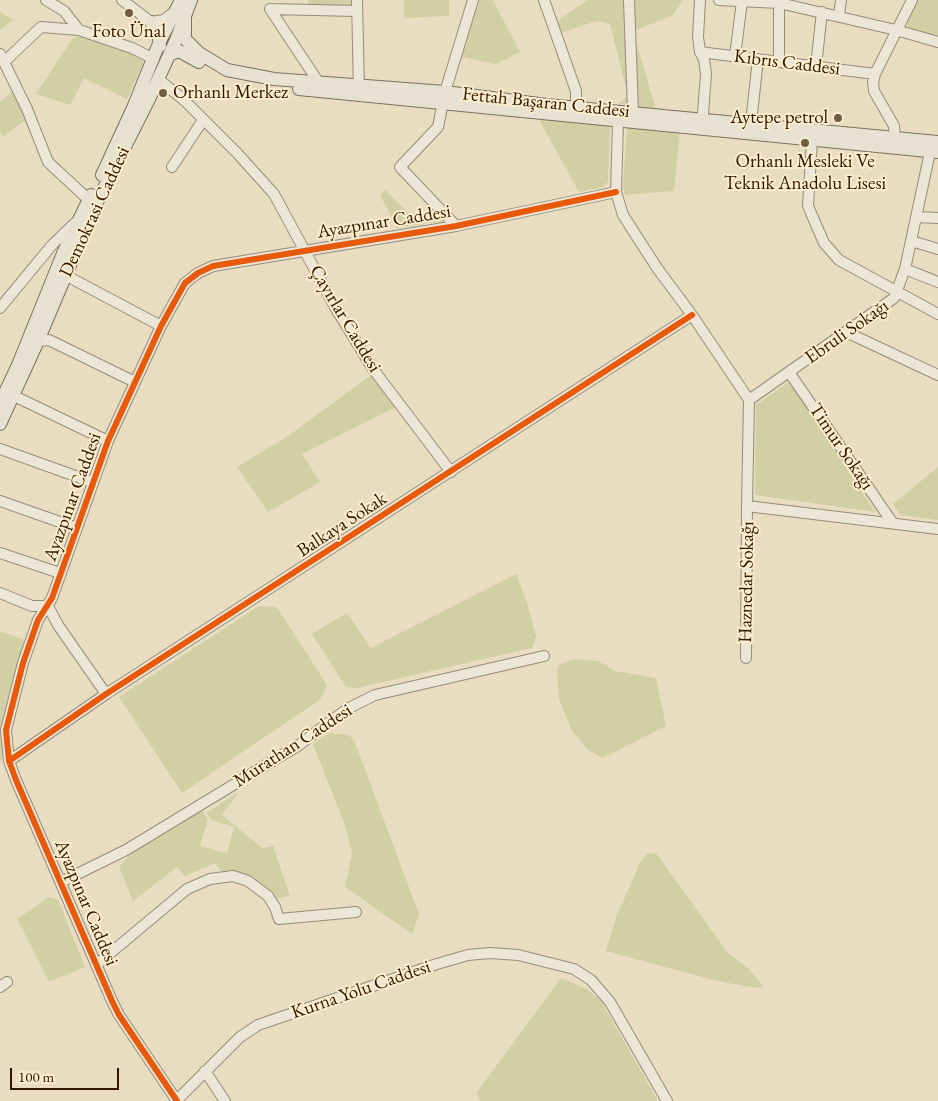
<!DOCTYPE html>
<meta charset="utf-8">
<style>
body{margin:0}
#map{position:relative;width:938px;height:1101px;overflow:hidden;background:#e9ddc1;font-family:"EB Garamond",serif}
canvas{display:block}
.scale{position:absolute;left:10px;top:1068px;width:109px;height:22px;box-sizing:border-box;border:2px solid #2e1700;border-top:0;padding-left:6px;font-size:15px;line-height:18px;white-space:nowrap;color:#2e1700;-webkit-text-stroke:4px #fbedcc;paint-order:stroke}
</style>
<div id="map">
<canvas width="938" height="1101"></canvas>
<div class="scale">100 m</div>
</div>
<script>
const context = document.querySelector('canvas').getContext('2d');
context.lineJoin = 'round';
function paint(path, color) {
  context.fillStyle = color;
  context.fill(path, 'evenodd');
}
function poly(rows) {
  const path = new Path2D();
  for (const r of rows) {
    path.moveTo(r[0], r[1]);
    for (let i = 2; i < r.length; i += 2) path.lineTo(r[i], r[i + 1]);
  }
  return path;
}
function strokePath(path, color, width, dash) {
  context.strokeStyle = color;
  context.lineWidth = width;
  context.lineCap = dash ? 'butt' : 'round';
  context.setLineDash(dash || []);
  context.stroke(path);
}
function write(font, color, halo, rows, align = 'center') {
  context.font = font + ' "EB Garamond",serif';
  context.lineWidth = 4;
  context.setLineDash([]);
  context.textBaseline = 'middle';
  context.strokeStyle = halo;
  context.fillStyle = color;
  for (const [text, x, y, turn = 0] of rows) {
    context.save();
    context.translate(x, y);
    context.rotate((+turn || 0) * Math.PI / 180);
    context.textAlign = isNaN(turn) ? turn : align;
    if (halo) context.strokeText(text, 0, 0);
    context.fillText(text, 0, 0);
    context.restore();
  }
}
paint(poly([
 [308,0,350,0,351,6,308,6],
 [404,0,449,0,449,16,404,18],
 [478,0,493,0,520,52,496,64,462,57],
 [588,0,626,0,630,105,618,104,628,96,610,24,597,21,560,33,556,22],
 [634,0,683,0,672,16,633,31,656,110,636,107,633,31],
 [918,0,938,0,938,37,909,28,906,22],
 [0,12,13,20,0,30],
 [81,35,141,56,144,61,127,99,84,78,70,105,36,94,72,39],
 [14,91,27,119,4,136,0,132,0,102],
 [538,118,610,126,608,182,603,187,579,192],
 [627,128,680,132,674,191,625,195,623,189],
 [385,190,418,222,433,208,445,221,397,228,380,195],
 [371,375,396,407,302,454,320,482,268,512,237,467,288,436],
 [790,381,875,512,755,495,756,405],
 [938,467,938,520,900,515,893,504],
 [516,574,527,602,536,636,532,648,357,688,346,687,312,634,347,613,371,648],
 [259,606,277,607,327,685,321,699,182,793,119,697],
 [0,631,25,640,11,686,1,730,4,758,0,761],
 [574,659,598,661,615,671,656,678,666,726,603,758,588,750,572,731,559,699,557,669,560,664],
 [329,733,349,735,354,740,419,914,412,934,345,887,352,853,345,825,313,744],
 [239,792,222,815,262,848,273,846,290,896,272,899,223,874,215,863,185,876,177,867,133,901,119,866,132,853,202,810,208,819,200,846,227,853,234,827,211,820,206,813],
 [656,853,728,953,748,968,764,987,750,987,717,981,606,951,616,917,640,863,647,854],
 [49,897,58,900,85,967,49,982,17,919],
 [561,978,587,989,601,1001,658,1101,480,1101,477,1092]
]), '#d1cfa4');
const minor = poly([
 [46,0,64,11,79,30,132,48,154,59],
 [122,0,151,22,164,20,174,12],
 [357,0,359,91],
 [544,0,576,91,576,107],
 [629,0,633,112],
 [700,0,698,37,700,52,704,59,706,74,702,126],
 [719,0,779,3,896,30,938,42],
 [270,9,319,83],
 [270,9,357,11],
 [839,16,841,0],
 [700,52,875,74],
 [0,54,27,109,48,162,89,200],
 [735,56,742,1],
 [4,62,41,27,79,30],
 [779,62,779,3],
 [816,66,822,12],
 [158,79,184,100,237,153,274,194,335,307,373,369,451,472],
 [618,122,616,192,623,215,657,268,692,315,749,400,747,506,938,529],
 [751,123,758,59],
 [895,138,894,126,874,91,873,82,875,74,912,0],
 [812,141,808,206,824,243,839,260,938,314],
 [172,167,203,120],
 [916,217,938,218],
 [456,226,400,167,438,127,445,92,473,0],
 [911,241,938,249],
 [905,269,938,282],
 [65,275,161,326],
 [0,308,52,245,75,223],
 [846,332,938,375],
 [38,341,49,340,135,382],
 [789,372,892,522],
 [14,396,108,441],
 [749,400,894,298,905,269,930,152],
 [0,449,92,482],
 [0,501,77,528],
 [0,553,60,573],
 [0,593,32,606,48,606,58,625,106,694],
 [746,658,747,506],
 [9,761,106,694,692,315],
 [61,882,126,850,299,745,347,709,375,695,544,656],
 [96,965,187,889,210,879,233,876,248,881,268,896,275,907,279,919,356,912],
 [0,987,7,982],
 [205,1071,225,1101],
 [176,1101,240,1037,258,1025,437,964,468,955,490,953,518,955,574,969,591,980,610,1002,667,1101],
 [177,1101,119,1015,112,1001,16,780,9,761,6,730,23,663,38,620,52,598,108,441,161,326,185,283,198,273,213,266,456,226,616,192]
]);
const major = poly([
 [185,19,185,39,199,53,227,70,274,79,445,92,547,105,938,142],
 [151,22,158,32,160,46],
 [169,55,179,51,199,62],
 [299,89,938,152],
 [102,175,133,108,160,41,181,0],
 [0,403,18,365,64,251,91,195],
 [0,424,38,341,94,208,149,99,176,40,191,0]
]);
strokePath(minor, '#958b78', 12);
strokePath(major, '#7a705f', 14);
strokePath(minor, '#ece6d7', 10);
strokePath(major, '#e7e1d1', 12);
strokePath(poly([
 [9,761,106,694,692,315],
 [177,1101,119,1015,112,1001,16,780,9,761,6,730,23,663,38,620,52,598,108,441,161,326,185,283,198,273,213,266,456,226,616,192]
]), '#e8590c', 6);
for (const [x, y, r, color] of [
 [129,13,5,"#6f5c44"],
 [163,93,5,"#6f5c44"],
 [838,118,5,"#6f5c44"],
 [805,143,5,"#6f5c44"]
]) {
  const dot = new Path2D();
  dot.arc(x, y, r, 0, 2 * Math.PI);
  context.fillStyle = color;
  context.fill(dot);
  strokePath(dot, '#fbedcc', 2);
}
write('19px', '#2e1700', '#fbedcc', [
 ["Foto Ünal",129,32],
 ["Orhanlı Merkez",173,93,"left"],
 ["Aytepe petrol",828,118,"right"],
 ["Orhanlı Mesleki Ve",805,162],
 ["Teknik Anadolu Lisesi",805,184]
]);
write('19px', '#2e1700', '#fbedcc', [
 ["Kıbrıs Caddesi",787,63,7],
 ["Fettah Başaran Caddesi",546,103,6],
 ["Demokrasi Caddesi",95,212,-65],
 ["Ayazpınar Caddesi",384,222,-9],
 ["Çayırlar Caddesi",345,319,59],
 ["Ebruli Sokağı",847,332,-35],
 ["Timur Sokağı",841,447,56],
 ["Ayazpınar Caddesi",73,497,-70],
 ["Balkaya Sokak",342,525,-33],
 ["Haznedar Sokağı",747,582,-89],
 ["Murathan Caddesi",293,746,-33],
 ["Ayazpınar Caddesi",86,903,67],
 ["Kurna Yolu Caddesi",361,990,-19]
]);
</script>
